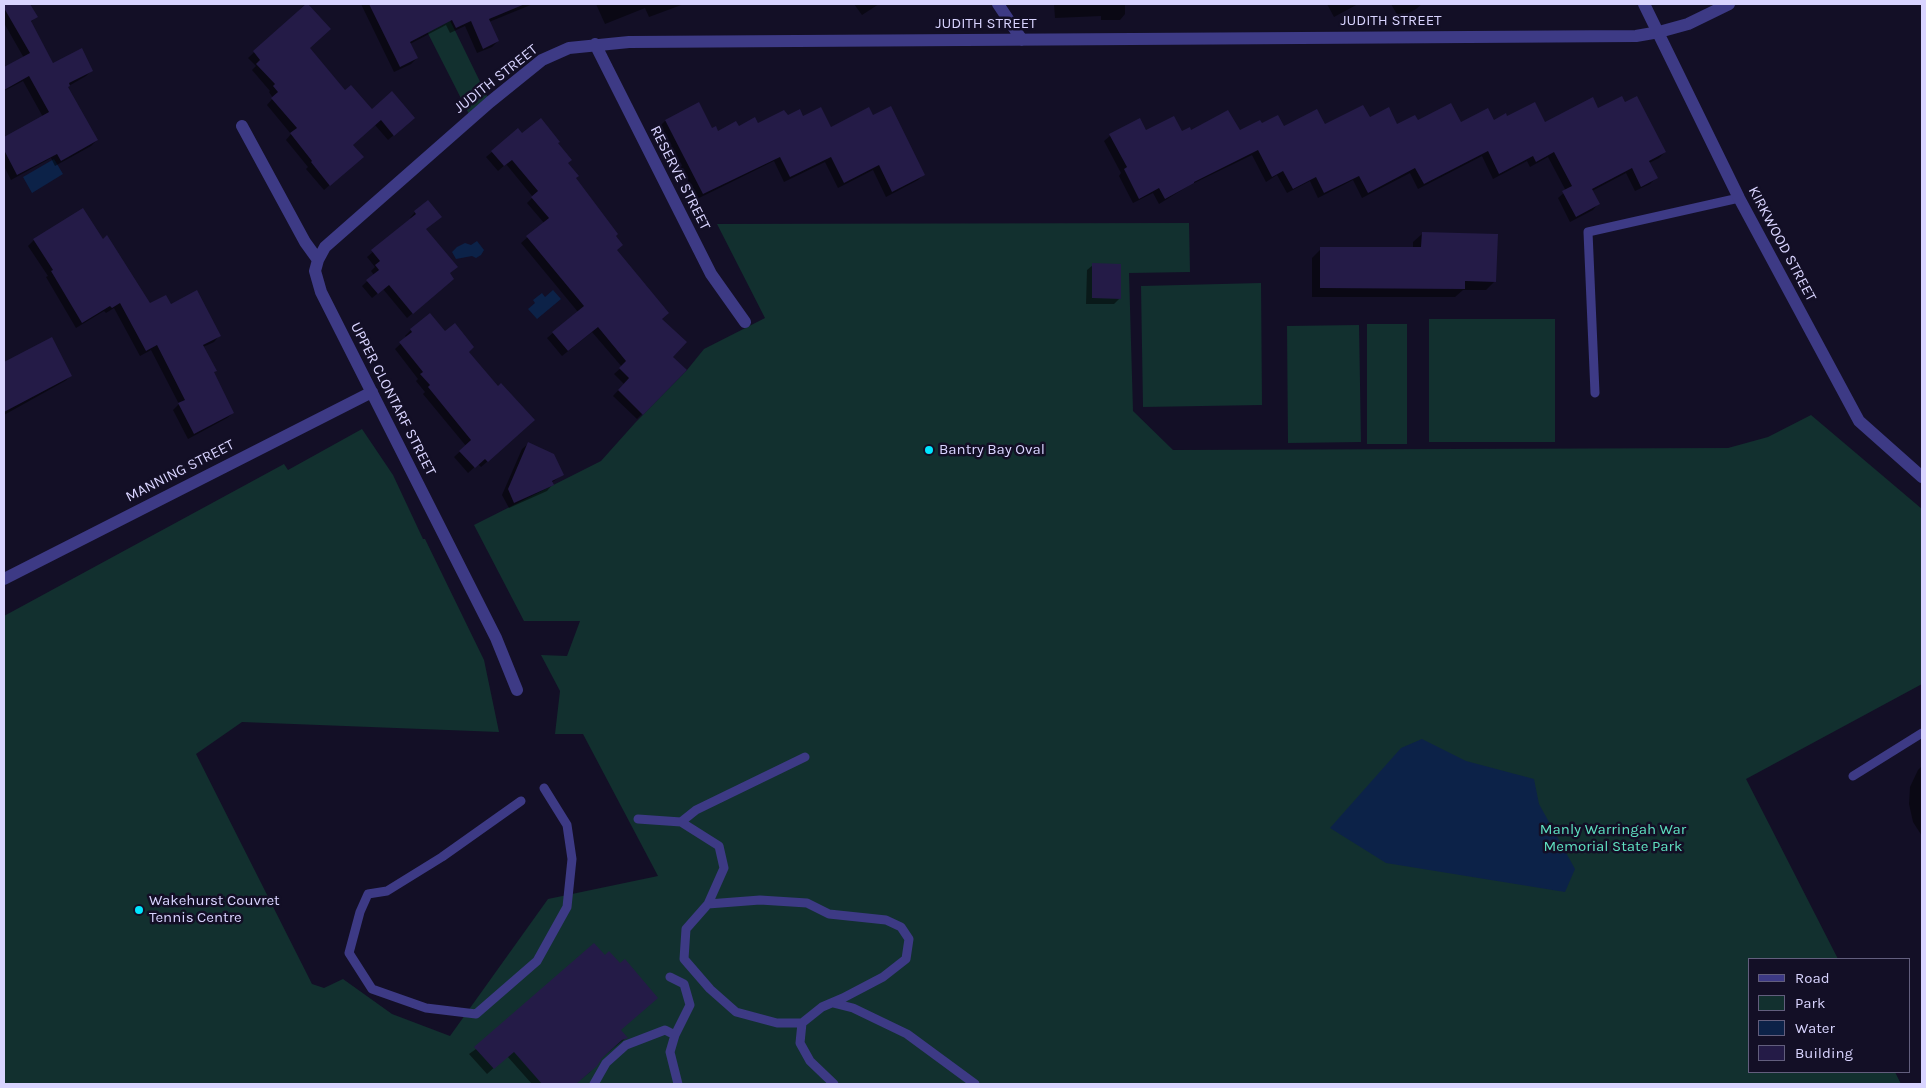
<!DOCTYPE html>
<style>
body{margin:0}
#map{position:relative;width:1926px;height:1088px;overflow:hidden;background:#130f26;font-family:Karla,sans-serif}
canvas{display:block}
.frame{position:absolute;inset:0;border:5px solid #d9d4ff;pointer-events:none}
.legend{position:absolute;left:1748px;top:958px;width:162px;height:115px;box-sizing:border-box;background:#130f26;border:1px solid #625e7d;margin:0;padding:6px 9px;list-style:none;font-size:15px;color:#d9d4ff}
.legend li{display:flex;align-items:center;gap:10px;height:25px}
.legend b{width:25px;border:1px solid #625e7d}
</style>
<div id="map">
<canvas width="1926" height="1088"></canvas>
<div class="frame"></div>
<ul class="legend">
<li><b style="height:6px;background:#3d3a85"></b>Road</li>
<li><b style="height:14px;background:#12302f"></b>Park</li>
<li><b style="height:14px;background:#0c2248"></b>Water</li>
<li><b style="height:14px;background:#241b47"></b>Building</li>
</ul>
</div>
<script>
const context = document.querySelector('canvas').getContext('2d');
context.lineJoin = 'round';
function paint(path, color) {
  context.fillStyle = color;
  context.fill(path, 'evenodd');
}
function poly(rows) {
  const path = new Path2D();
  for (const r of rows) {
    path.moveTo(r[0], r[1]);
    for (let i = 2; i < r.length; i += 2) path.lineTo(r[i], r[i + 1]);
  }
  return path;
}
function strokePath(path, color, width, dash) {
  context.strokeStyle = color;
  context.lineWidth = width;
  context.lineCap = dash ? 'butt' : 'round';
  context.setLineDash(dash || []);
  context.stroke(path);
}
function write(font, color, halo, rows, align = 'center') {
  context.font = font + ' Karla,sans-serif';
  context.lineWidth = 5;
  context.setLineDash([]);
  context.textBaseline = 'middle';
  context.strokeStyle = halo;
  context.fillStyle = color;
  for (const [text, x, y, turn = 0] of rows) {
    context.save();
    context.translate(x, y);
    context.rotate((+turn || 0) * Math.PI / 180);
    context.textAlign = isNaN(turn) ? turn : align;
    if (halo) context.strokeText(text, 0, 0);
    context.fillText(text, 0, 0);
    context.restore();
  }
}
paint(poly([
 [413,4,442,4,490,102,471,118],
 [1189,223,1190,272,1129,273,1133,411,1173,450,1728,448,1768,437,1811,415,1922,509,1922,684,1746,779,1838,959,1750,959,1750,1072,1895,1072,1901,1084,4,1084,4,616,284,464,288,470,362,429,393,475,423,539,425,539,484,660,499,732,242,722,196,754,312,984,324,988,343,979,392,1014,450,1036,548,899,658,876,583,734,555,734,560,691,541,655,567,656,580,621,524,621,474,525,601,461,635,423,687,370,704,349,765,318,717,224],
 [1261,283,1262,405,1143,407,1141,286],
 [1429,319,1555,319,1555,442,1429,442],
 [1367,324,1407,324,1407,444,1367,444],
 [1359,325,1361,442,1288,443,1287,326]
]), '#12302f');
paint(poly([
 [54,159,63,174,32,193,23,177],
 [477,241,484,250,481,255,476,258,472,256,456,259,452,252,457,247,465,243,471,245],
 [553,290,561,299,537,319,528,309,535,303,533,300,542,293,545,297],
 [1422,739,1466,761,1534,779,1539,804,1575,869,1565,892,1386,863,1330,828,1401,748]
]), '#0c2248');
paint(poly([
 [4,4,29,4,36,17,31,22,53,64,92,70,86,76,67,87,97,140,91,146,55,166,51,158,11,180,4,166,4,139,43,117,23,81,4,91,4,69,24,58,4,23],
 [307,4,308,48,345,92,372,111,408,123,388,140,375,125,352,145,356,162,324,190,306,169,308,167,286,140,291,134,267,105,273,98,269,92,270,91,252,70,256,66,248,58],
 [361,4,533,4,489,22,498,41,492,47,477,53,465,26,450,33,446,25,410,44,417,58,411,64,394,72],
 [596,4,684,4,649,17,645,8,605,24],
 [854,4,879,4,862,15],
 [1054,4,1125,4,1125,14,1120,20,1101,20,1101,16,1055,18],
 [1327,4,1358,4,1334,17],
 [1391,4,1422,4,1416,9,1399,18],
 [1598,110,1665,152,1659,158,1649,163,1656,178,1650,184,1635,191,1626,173,1592,191,1598,204,1593,210,1570,222,1558,198,1566,191,1548,157,1530,167,1527,161,1493,179,1482,156,1418,189,1410,173,1362,198,1353,180,1318,198,1310,181,1287,193,1277,175,1266,182,1252,155,1190,185,1159,204,1153,193,1133,203,1119,176,1121,173,1104,141,1110,136,1139,120,1146,132,1240,132,1262,125,1283,128,1324,126,1369,119,1397,126,1417,121,1460,123,1493,121,1507,117,1545,123],
 [788,116,803,118,831,128,873,117,924,174,918,180,886,197,873,170,838,188,825,162,784,182,774,161,697,199,660,126,665,121,712,130,717,133],
 [522,135,557,143,575,179,614,236,616,250,661,319,671,357,685,370,637,419,613,396,624,384,614,374,622,367,592,332,562,356,547,338,578,312,521,243,544,223,527,203,533,197,506,164,498,171,486,157,492,152],
 [415,212,449,274,447,284,407,318,383,289,372,298,362,286,374,275,371,271,375,267,367,257,411,219,410,218],
 [1422,234,1495,281,1486,290,1463,290,1455,297,1312,297,1312,258,1321,249,1413,249,1413,242],
 [34,240,102,240,150,305,170,305,219,336,214,342,203,347,213,373,233,413,227,418,188,439,173,410,179,404,151,350,140,356,114,308,106,313,104,311,76,328,46,277,48,276,28,246],
 [1093,265,1120,298,1114,304,1086,304,1087,270],
 [430,315,444,333,467,352,528,426,481,467,478,464,468,473,454,457,466,446,423,394,425,392,416,381,418,379,395,349,407,338,405,336,411,330],
 [51,338,71,376,65,381,4,415,4,363],
 [528,444,562,475,551,483,552,485,547,491,509,508,502,495,522,449],
 [1922,766,1922,836,1913,822,1909,804,1910,787,1918,770],
 [605,957,620,1031,626,1038,600,1059,590,1072,575,1084,532,1084,507,1056,487,1074,469,1054]
]), '#0007');
paint(poly([
 [4,4,30,4,38,17,31,21,53,63,82,48,93,71,69,83,70,86,68,87,98,140,61,161,57,154,17,175,4,150,4,137,49,112,29,76,4,90,4,67,30,53,4,8],
 [306,4,308,4,331,29,310,48,345,90,351,85,372,109,392,91,415,118,394,136,381,120,353,145,364,157,330,186,311,162,312,161,290,133,297,128,271,98,278,92,273,86,275,84,256,64,260,60,253,51],
 [369,4,525,4,489,19,499,41,483,49,471,21,456,28,452,20,410,42,418,58,400,67],
 [1622,96,1625,102,1637,96,1666,152,1649,161,1658,178,1641,187,1632,168,1592,189,1600,204,1576,217,1562,191,1572,186,1554,152,1536,162,1533,156,1499,174,1488,151,1424,184,1415,168,1368,193,1359,176,1324,193,1316,177,1293,189,1283,171,1272,177,1258,150,1194,182,1194,183,1165,199,1159,188,1139,199,1124,169,1127,167,1109,134,1140,118,1146,130,1174,116,1182,131,1190,127,1191,130,1228,110,1240,130,1260,120,1262,123,1278,115,1284,126,1317,109,1325,124,1363,105,1370,117,1389,107,1397,124,1415,115,1418,120,1451,103,1461,122,1488,108,1494,120,1506,113,1507,116,1535,102,1545,122,1593,97,1598,108],
 [699,102,712,128,716,126,718,131,736,121,739,126,755,117,758,123,784,110,788,115,800,109,803,116,821,107,831,127,869,107,873,115,891,106,925,175,892,192,879,165,844,183,831,157,790,177,780,157,703,194,665,120],
 [541,118,560,142,558,143,572,160,568,163,579,176,576,178,618,234,616,236,623,245,617,250,669,313,662,319,687,342,673,357,687,370,643,415,618,390,629,378,619,368,626,361,598,327,568,351,552,332,584,306,526,236,549,218,531,197,538,191,512,160,504,166,491,151,518,128,522,133],
 [428,200,442,217,426,229,458,267,450,273,454,279,413,314,389,285,378,294,366,280,379,270,375,265,380,261,371,250,416,214,414,211],
 [83,208,103,239,107,235,150,303,166,295,171,304,197,290,221,336,203,345,217,371,214,372,234,413,194,434,178,403,185,400,157,345,146,351,120,303,112,308,110,306,82,323,51,271,53,270,33,239],
 [1422,232,1498,234,1496,282,1465,281,1465,289,1320,288,1320,247,1421,247],
 [1092,263,1121,264,1121,299,1092,298],
 [430,313,445,331,455,323,474,347,469,352,498,386,501,383,535,420,488,462,485,459,475,468,459,451,471,440,428,387,430,385,420,374,423,372,399,342,412,332,410,329],
 [52,337,72,376,4,412,4,362],
 [528,442,554,454,564,475,552,481,554,485,514,503,508,489],
 [594,943,605,955,609,951,620,963,625,959,658,998,621,1030,628,1038,622,1040,602,1058,597,1066,576,1084,542,1084,514,1052,494,1069,474,1047]
]), '#241b47');
strokePath(poly([
 [1595,393,1588,232,1739,198],
 [1853,776,1922,733],
 [521,801,442,857,387,891,368,894,360,912,349,953,372,989,426,1008,476,1014,537,961,567,907,572,859,567,825,544,788],
 [638,819,681,822,719,846,724,868,708,904],
 [681,822,696,810,805,757],
 [670,977,684,984,690,1005,675,1035,670,1052,678,1084],
 [833,1003,853,1008,907,1034,975,1084],
 [802,1023,777,1023,736,1012,710,989,684,959,686,929,708,904,760,900,807,903,829,914,886,920,901,927,909,939,906,959,883,977,843,998,822,1007,802,1023,800,1043,810,1061,834,1084],
 [594,1084,606,1063,626,1045,665,1030,675,1035]
]), '#3d3a85', 9);
strokePath(poly([
 [998,4,1022,40],
 [1644,4,1739,198,1859,421,1922,477],
 [595,44,711,274,745,322],
 [242,126,305,242,318,260,315,271,321,292,496,638,517,690],
 [318,260,325,247,490,102,542,60,569,48,629,42,1636,36,1659,32,1688,24,1729,4],
 [4,579,372,392]
]), '#3d3a85', 12);
for (const [x, y, r, color] of [
 [929,450,5,"#00e5ff"],
 [139,910,5,"#00e5ff"]
]) {
  const dot = new Path2D();
  dot.arc(x, y, r, 0, 2 * Math.PI);
  context.fillStyle = color;
  context.fill(dot);
  strokePath(dot, '#130f26', 2);
}
write('15px', '#d9d4ff', '#130f26', [
 ["JUDITH STREET",1391,21],
 ["JUDITH STREET",986,24],
 ["JUDITH STREET",496,79,-38],
 ["RESERVE STREET",680,178,63],
 ["KIRKWOOD STREET",1782,244,62],
 ["UPPER CLONTARF STREET",393,399,63],
 ["MANNING STREET",180,471,-27]
]);
write('15px', '#d9d4ff', '#130f26', [
 ["Bantry Bay Oval",939,450],
 ["Wakehurst Couvret",149,901],
 ["Tennis Centre",149,918]
], 'left');
write('15px', '#5fe0c0', '#130f26', [
 ["Manly Warringah War",1613,830],
 ["Memorial State Park",1613,847]
]);
</script>
